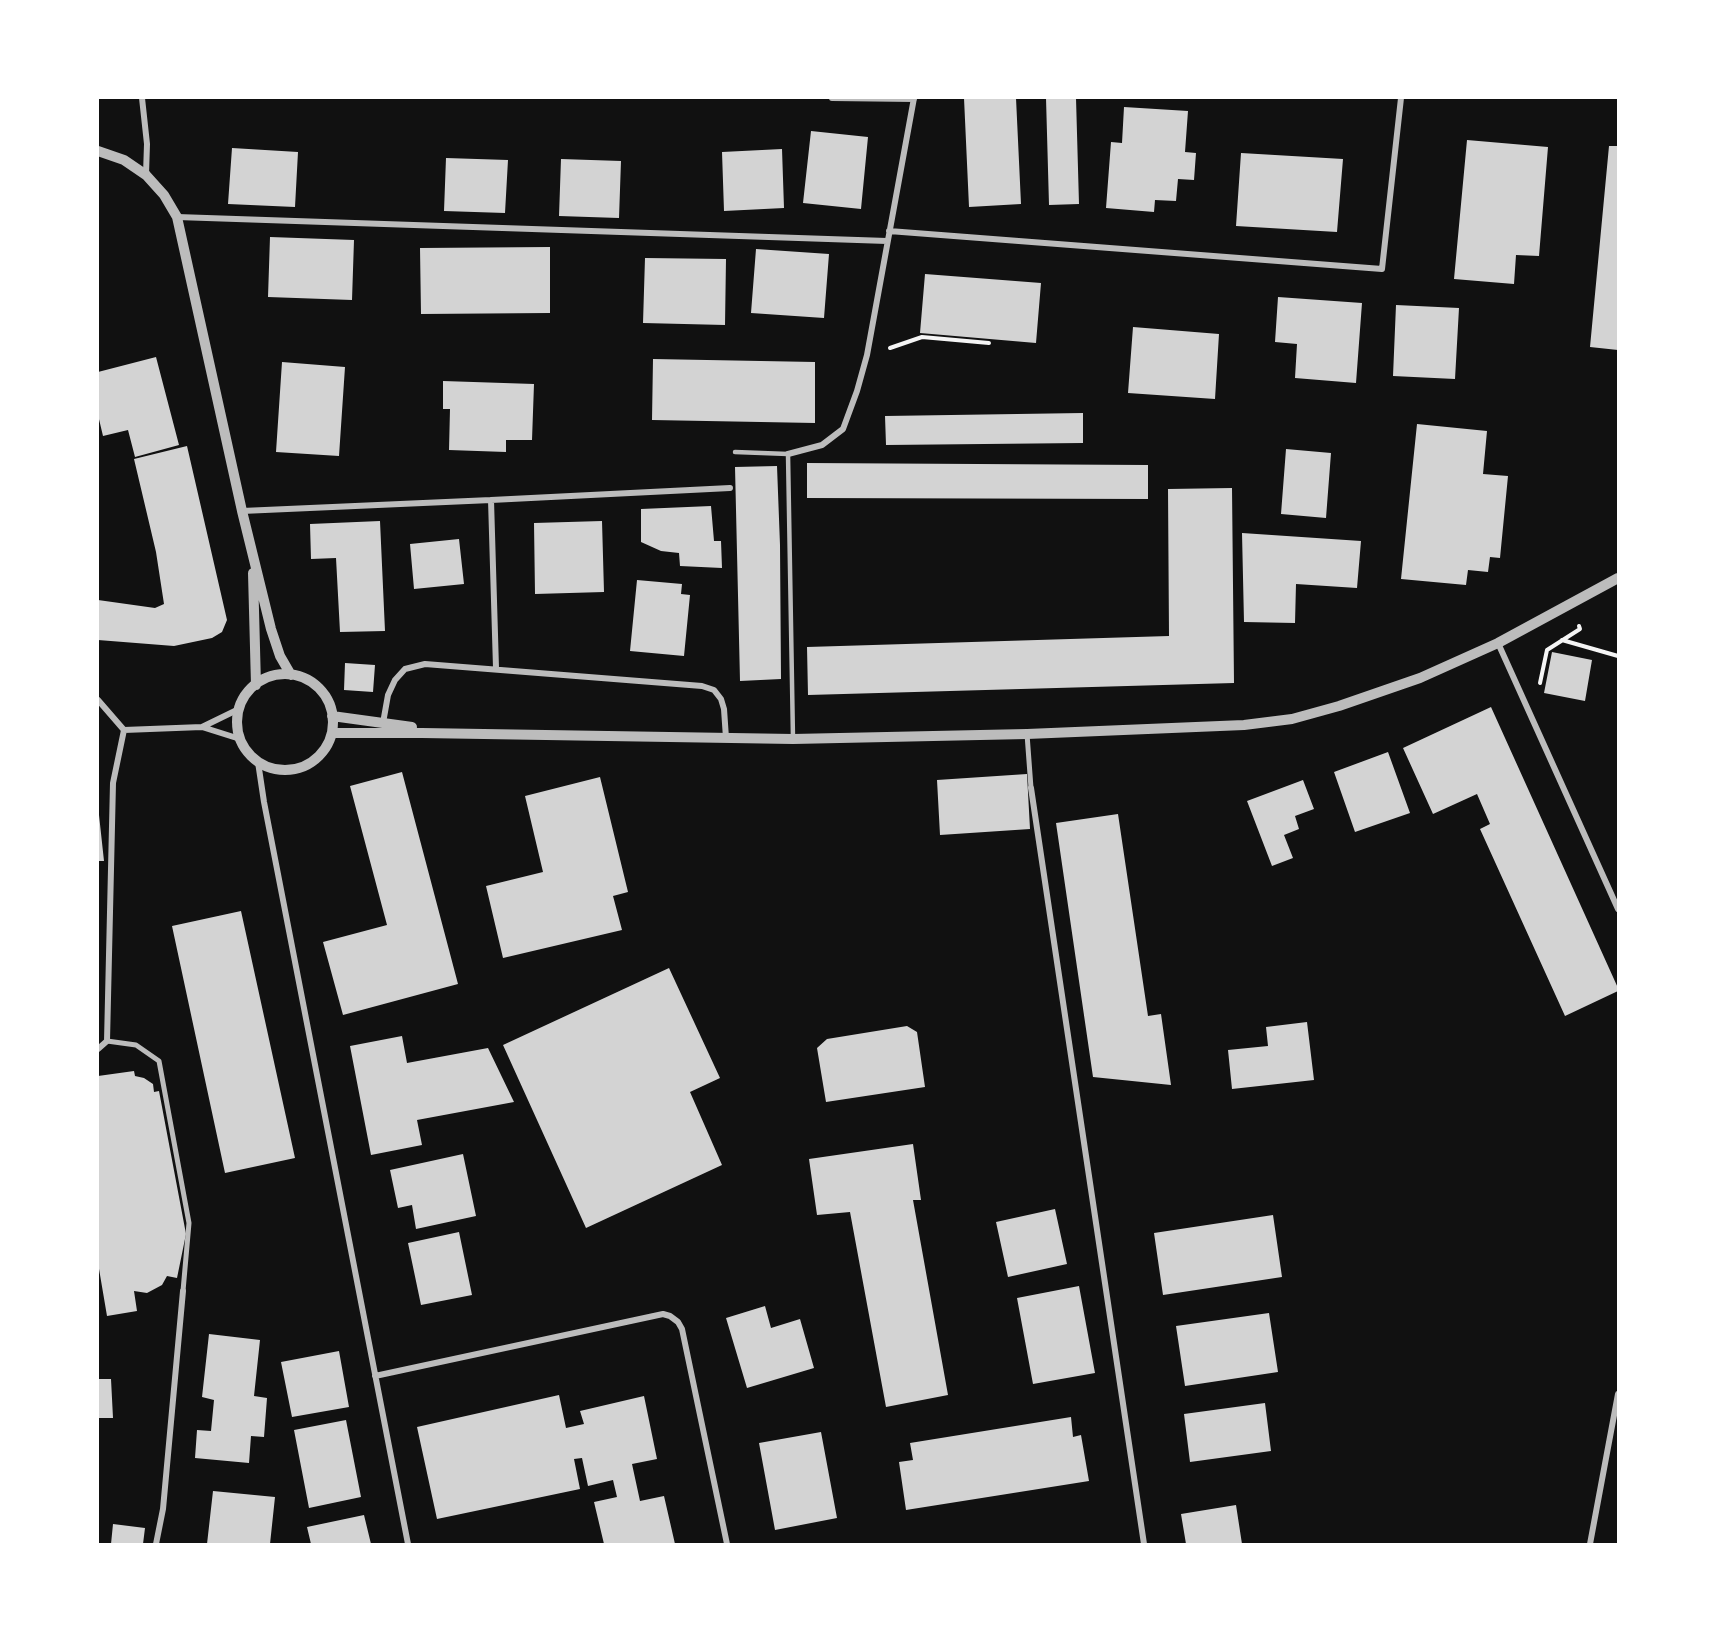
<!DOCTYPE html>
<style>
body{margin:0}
#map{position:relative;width:1716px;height:1642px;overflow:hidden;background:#111;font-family:Barlow,sans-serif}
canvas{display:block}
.frame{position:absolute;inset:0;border:99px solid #fff;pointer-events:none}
</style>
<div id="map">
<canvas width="1716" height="1642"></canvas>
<div class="frame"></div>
</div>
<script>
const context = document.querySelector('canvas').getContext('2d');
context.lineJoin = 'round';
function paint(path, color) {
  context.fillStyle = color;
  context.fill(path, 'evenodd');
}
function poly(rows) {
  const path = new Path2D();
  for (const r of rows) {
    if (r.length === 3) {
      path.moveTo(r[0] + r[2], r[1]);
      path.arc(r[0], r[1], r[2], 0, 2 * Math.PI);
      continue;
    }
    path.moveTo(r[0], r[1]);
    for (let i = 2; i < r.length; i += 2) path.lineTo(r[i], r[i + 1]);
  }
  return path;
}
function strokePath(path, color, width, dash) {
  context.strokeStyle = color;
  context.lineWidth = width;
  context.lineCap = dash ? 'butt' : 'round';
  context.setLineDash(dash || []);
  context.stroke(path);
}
paint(poly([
 [964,98,1016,98,1021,204,969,207],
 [1046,98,1076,98,1079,204,1049,205],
 [1124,107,1188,111,1185,152,1196,153,1194,180,1178,179,1176,201,1155,200,1154,212,1106,208,1111,142,1122,143],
 [811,131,868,137,861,209,803,203],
 [1467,140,1548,147,1539,256,1516,255,1514,284,1454,279],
 [1609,146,1618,146,1618,350,1590,347],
 [232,148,298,152,295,207,228,204],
 [782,149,784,208,724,211,722,152],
 [1241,153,1343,159,1337,232,1236,226],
 [446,158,508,160,505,213,444,211],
 [561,159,621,161,619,218,559,216],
 [270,237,354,240,352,300,268,297],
 [550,247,550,313,421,314,420,248],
 [756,249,829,254,824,318,751,313],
 [645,258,726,259,725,325,643,323],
 [925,274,1041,283,1036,343,920,333],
 [1278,297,1362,303,1356,383,1295,378,1297,344,1275,342],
 [1396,305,1459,308,1455,379,1393,376],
 [1133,327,1219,334,1215,399,1128,393],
 [156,357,179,445,135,457,128,430,103,436,98,415,98,372],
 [653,359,815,362,815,423,652,420],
 [282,362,345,367,339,456,276,452],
 [443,381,534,384,532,440,506,440,506,452,449,450,450,409,443,409],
 [1083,413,1083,443,886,445,885,416],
 [1417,424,1487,431,1483,474,1508,476,1500,558,1490,557,1488,572,1468,570,1466,585,1401,579],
 [187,446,227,620,222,632,212,638,174,646,98,640,98,600,155,608,164,604,156,552,134,459],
 [1286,449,1331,453,1326,518,1281,514],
 [807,463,1148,465,1148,499,807,498],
 [777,466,780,545,781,679,740,681,735,467],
 [1232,488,1234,683,808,695,807,647,1169,636,1168,489],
 [711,506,714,541,721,541,722,568,680,566,679,553,661,551,641,542,641,509],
 [380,521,385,631,340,632,336,558,311,559,310,524],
 [602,521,604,592,535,594,534,523],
 [1242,533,1361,541,1357,588,1296,584,1295,623,1244,622],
 [459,539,464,584,414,589,410,544],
 [637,580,682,584,681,594,690,595,684,656,630,651],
 [1552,652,1592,660,1585,701,1544,693],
 [345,663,375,665,373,692,344,690],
 [1491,707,1618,988,1618,991,1565,1016,1480,829,1490,824,1477,794,1433,814,1403,748],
 [1388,752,1410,813,1355,832,1334,772],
 [402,772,458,984,343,1015,323,942,387,925,350,786],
 [1027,774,1030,829,940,835,937,780],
 [600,777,628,892,613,896,622,930,503,958,486,886,543,872,525,796],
 [1303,780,1314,809,1295,816,1299,829,1284,835,1293,858,1272,866,1247,801],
 [1118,814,1148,1016,1161,1014,1171,1085,1093,1077,1056,823],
 [98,815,99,815,104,861,98,861],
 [241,911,295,1158,225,1173,172,926],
 [669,968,720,1078,690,1092,722,1165,586,1228,503,1045],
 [1307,1022,1314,1080,1232,1089,1228,1050,1268,1046,1266,1027],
 [907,1026,917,1032,925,1087,826,1102,817,1048,827,1039],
 [402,1036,407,1063,488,1048,514,1102,417,1120,422,1145,371,1155,350,1046],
 [134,1071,135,1076,144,1078,153,1084,154,1092,159,1091,186,1234,177,1278,167,1276,162,1285,147,1293,134,1291,137,1311,107,1316,98,1263,98,1076],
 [913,1144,921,1200,913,1200,948,1395,886,1407,850,1212,817,1215,809,1159],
 [463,1154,476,1216,416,1229,412,1205,398,1208,390,1170],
 [1055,1209,1067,1264,1008,1277,996,1222],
 [1273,1215,1282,1277,1163,1295,1154,1233],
 [459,1232,472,1295,421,1305,408,1243],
 [1079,1286,1095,1373,1033,1384,1017,1298],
 [765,1306,771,1328,800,1319,814,1368,747,1388,726,1318],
 [1269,1313,1278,1372,1185,1386,1176,1326],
 [209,1334,260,1340,254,1396,267,1398,264,1437,251,1436,249,1463,195,1458,197,1430,211,1431,214,1400,202,1397],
 [339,1351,349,1407,292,1417,281,1362],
 [98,1379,111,1379,113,1418,98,1418],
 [559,1395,566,1428,584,1424,580,1411,644,1396,657,1459,632,1464,640,1501,664,1496,675,1544,604,1544,594,1502,617,1497,613,1480,588,1486,582,1458,574,1459,580,1489,437,1519,417,1427],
 [1265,1403,1271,1451,1190,1462,1184,1414],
 [1071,1417,1073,1437,1081,1435,1089,1481,906,1510,899,1462,913,1460,910,1443],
 [346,1420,361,1497,309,1508,294,1430],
 [821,1432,837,1518,775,1530,759,1443],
 [213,1491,275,1497,270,1544,207,1544],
 [1236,1505,1242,1544,1186,1544,1181,1514],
 [364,1515,371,1544,311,1544,307,1527],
 [113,1524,145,1528,143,1544,111,1544]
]), '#d3d3d3');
strokePath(poly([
 [890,348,922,337,989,343],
 [1562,640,1618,656],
 [1540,683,1547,650,1580,629,1579,626]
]), '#f5f5f5', 4);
strokePath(poly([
 [735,452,788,454,793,739]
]), '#bcbcbc', 4.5);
strokePath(poly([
 [1027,734,1031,788],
 [107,1041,136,1045,159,1061,189,1223,183,1291]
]), '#bcbcbc', 5);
strokePath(poly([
 [142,98,147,144,146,174],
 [832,98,914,99],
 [177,217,887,241],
 [889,231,1382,269,1401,98],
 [788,454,822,445,843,429,857,391,867,355,914,98],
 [491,500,730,488],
 [242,511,491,500,496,668],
 [1498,643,1618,909],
 [98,700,124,730,202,727,240,739],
 [383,723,388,695,395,680,405,669,425,664,702,686,714,690,721,699,724,709,726,738],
 [202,727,239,709],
 [258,762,264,802,408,1544],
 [1031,788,1144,1544],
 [98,1049,107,1041,113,783,124,730],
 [375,1376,663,1314,670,1316,678,1322,682,1329,727,1544],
 [156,1544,163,1509,183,1291],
 [1590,1544,1618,1394]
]), '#bcbcbc', 6);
strokePath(poly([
 [98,151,124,160,146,175,164,195,177,217,242,511,271,629,280,656,291,675],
 [253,573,256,685],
 [285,722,48],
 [332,716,412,727],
 [332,733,422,733,793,739,1027,734,1244,725,1292,719,1339,706,1420,678,1498,643,1618,578]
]), '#bcbcbc', 10);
</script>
